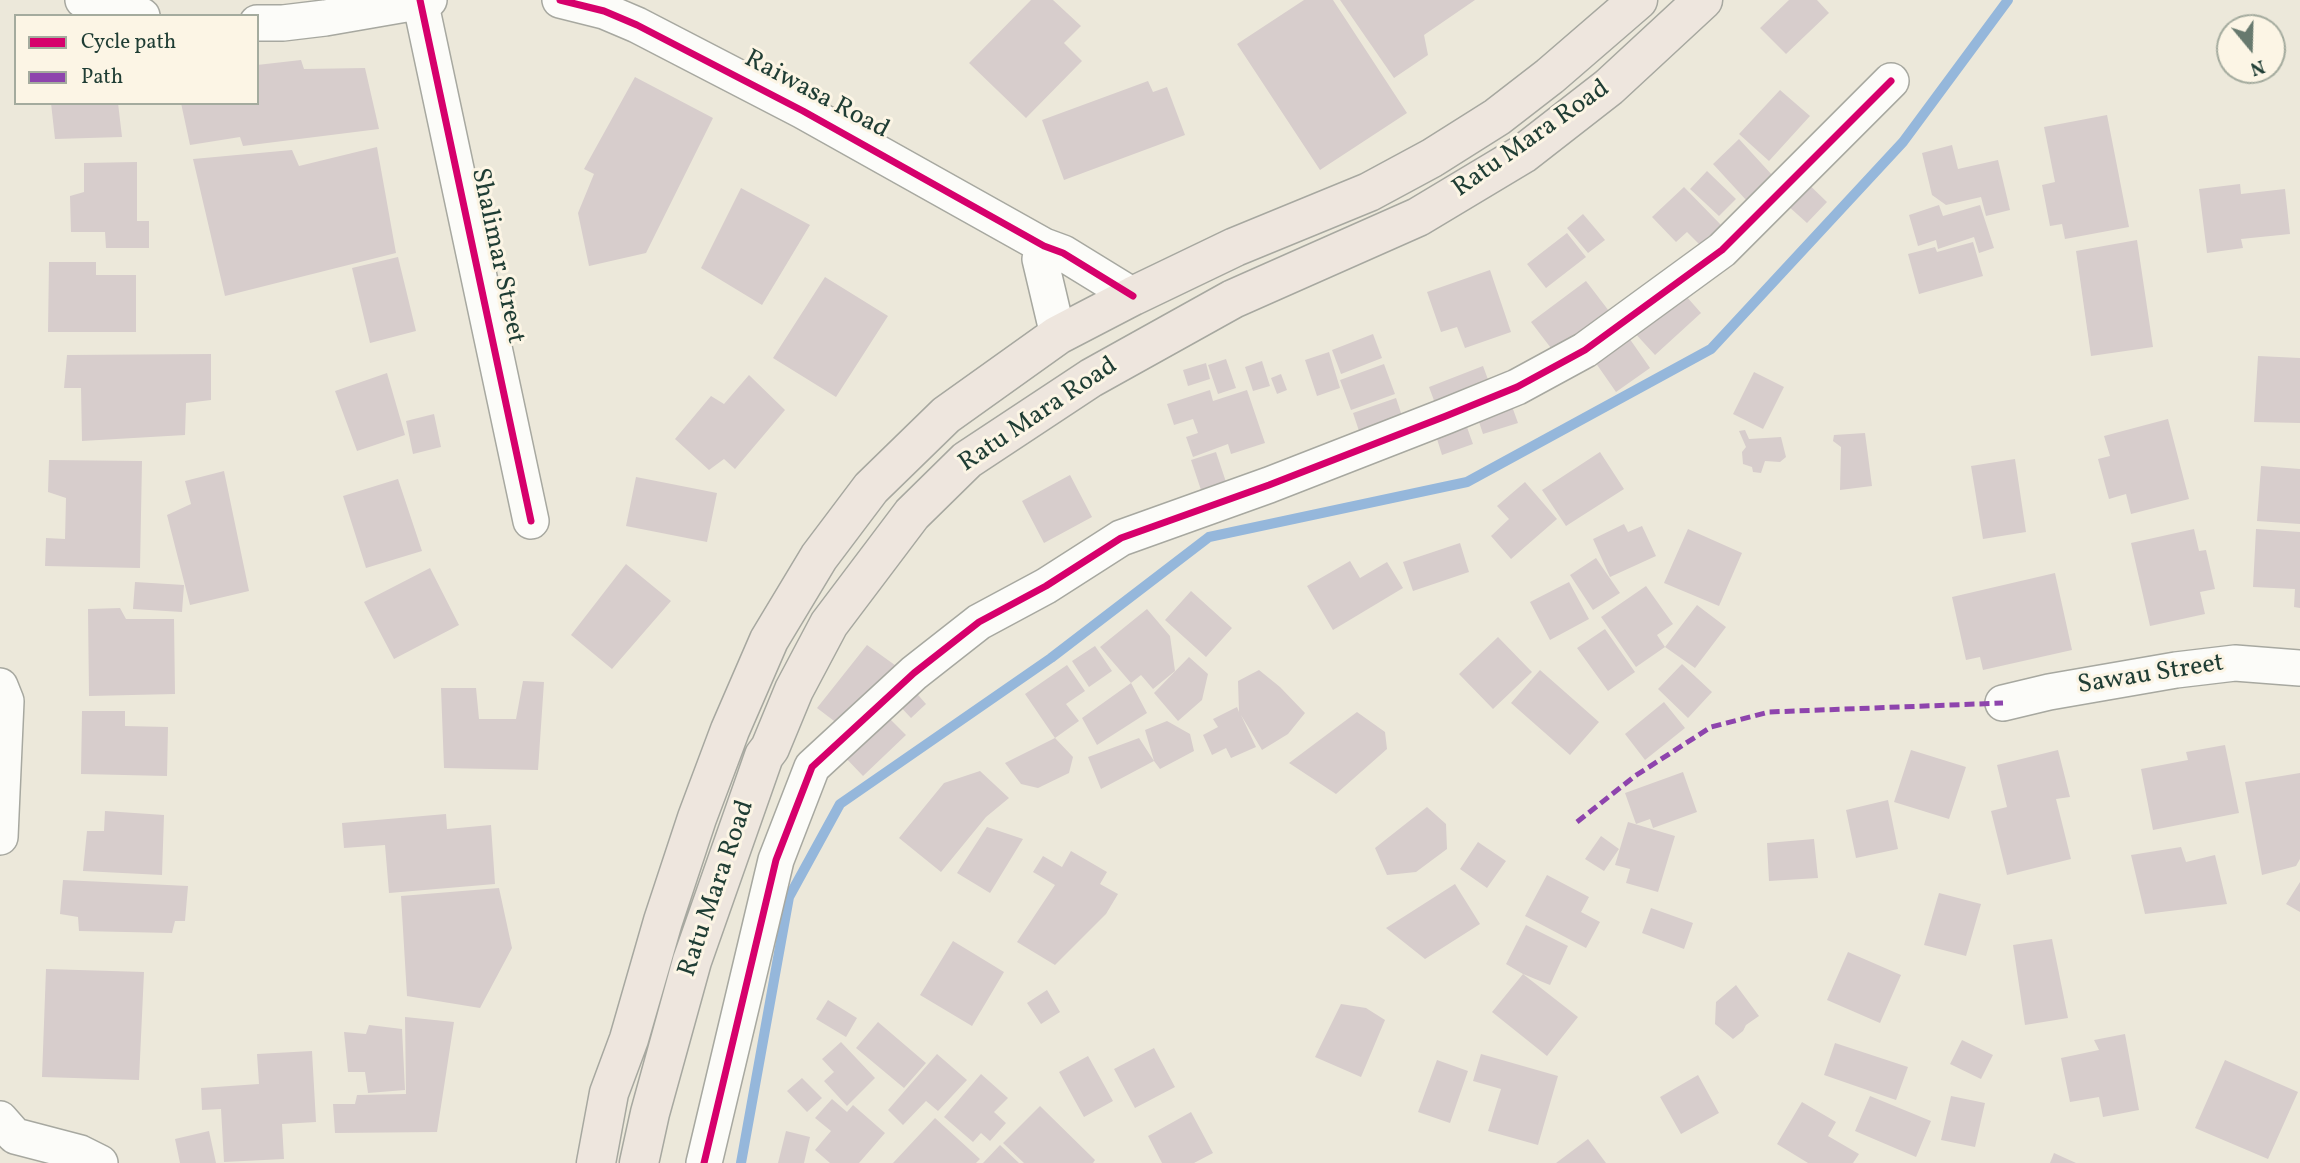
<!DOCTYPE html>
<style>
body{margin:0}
#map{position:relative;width:2300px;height:1163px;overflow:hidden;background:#ece8da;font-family:Vollkorn,serif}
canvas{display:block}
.legend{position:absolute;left:14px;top:14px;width:245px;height:91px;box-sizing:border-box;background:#fcf5e5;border:2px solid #a4ab9e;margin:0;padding:9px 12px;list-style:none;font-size:21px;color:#1f3d34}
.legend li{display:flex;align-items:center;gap:14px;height:35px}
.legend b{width:35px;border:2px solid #a4ab9e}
.north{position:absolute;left:2216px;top:14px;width:70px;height:70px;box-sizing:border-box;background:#fcf5e5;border:2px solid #a4ab9e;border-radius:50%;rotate:161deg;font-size:19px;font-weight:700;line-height:28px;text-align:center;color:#1f3d34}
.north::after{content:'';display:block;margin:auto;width:24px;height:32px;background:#67796e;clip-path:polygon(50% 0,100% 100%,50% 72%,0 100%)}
</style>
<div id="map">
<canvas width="2300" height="1163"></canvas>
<ul class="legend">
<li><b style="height:9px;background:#d6006c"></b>Cycle path</li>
<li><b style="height:9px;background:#8e44ad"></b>Path</li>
</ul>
<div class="north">N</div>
</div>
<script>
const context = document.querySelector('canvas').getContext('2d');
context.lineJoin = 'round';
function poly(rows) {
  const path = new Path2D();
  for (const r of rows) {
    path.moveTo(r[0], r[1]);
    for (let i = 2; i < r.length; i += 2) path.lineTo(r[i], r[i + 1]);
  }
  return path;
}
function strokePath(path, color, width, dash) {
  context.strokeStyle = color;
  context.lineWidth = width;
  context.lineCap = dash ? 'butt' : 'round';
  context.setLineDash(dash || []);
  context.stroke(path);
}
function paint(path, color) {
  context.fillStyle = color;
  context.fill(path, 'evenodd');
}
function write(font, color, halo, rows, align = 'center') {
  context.font = font + ' Vollkorn,serif';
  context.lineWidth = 6;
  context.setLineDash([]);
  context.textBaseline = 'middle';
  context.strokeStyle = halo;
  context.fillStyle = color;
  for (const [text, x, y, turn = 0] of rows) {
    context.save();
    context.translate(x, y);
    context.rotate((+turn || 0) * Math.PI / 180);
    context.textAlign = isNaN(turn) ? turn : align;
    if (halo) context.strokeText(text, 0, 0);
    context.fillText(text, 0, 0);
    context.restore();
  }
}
strokePath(poly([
 [741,1163,789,897,840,804,1051,658,1209,537,1467,482,1711,349,1903,142,2008,0]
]), '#95b7db', 10);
paint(poly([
 [1031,0,1053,0,1081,26,1064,43,1082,61,1026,118,969,63],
 [1304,0,1333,0,1407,113,1320,170,1237,44],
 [1340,0,1475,0,1424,35,1428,55,1394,78],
 [1789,0,1817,0,1829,13,1786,54,1760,28],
 [301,60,304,69,365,68,379,129,243,146,240,137,190,145,181,103,257,103,257,65],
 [635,77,713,118,646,253,589,266,578,213,594,174,584,169],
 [1148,81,1153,92,1167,87,1185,135,1064,180,1042,120],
 [1780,90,1810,116,1769,161,1739,134],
 [51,103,118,103,122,137,55,139],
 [2107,115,2129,227,2065,239,2062,224,2050,226,2042,185,2055,182,2044,127],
 [1739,139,1773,176,1747,201,1713,164],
 [1952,145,1958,169,1998,160,2010,210,1986,216,1981,197,1946,205,1932,195,1922,153],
 [377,147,396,253,225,296,193,159,292,150,299,166],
 [137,162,137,221,149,221,149,248,106,248,105,232,71,232,70,196,84,192,84,163],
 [1707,171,1736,199,1719,216,1690,189],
 [1798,174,1827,202,1807,223,1777,196],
 [2240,184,2241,194,2285,189,2290,234,2241,239,2243,248,2207,253,2199,189],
 [1684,187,1721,225,1700,245,1687,232,1676,242,1652,217],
 [741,188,810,225,762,305,701,268],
 [1939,205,1943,216,1980,205,1994,248,1979,253,1974,237,1938,249,1936,240,1918,246,1909,215],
 [1583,214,1605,240,1588,253,1567,228],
 [1567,233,1586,257,1546,288,1527,264],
 [2137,240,2153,347,2091,356,2076,251],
 [1973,242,1983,276,1919,294,1908,254,1935,247,1937,252],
 [398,257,416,331,370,343,352,268],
 [49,262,96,262,96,275,136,275,136,332,48,332],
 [1490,270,1511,332,1465,348,1457,327,1441,332,1427,292],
 [825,277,888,316,836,397,773,358],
 [1586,281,1612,315,1557,356,1531,322],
 [1679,288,1701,313,1655,355,1633,331],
 [1373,334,1382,358,1341,374,1332,350],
 [1627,335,1650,368,1616,392,1593,359],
 [1329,352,1340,388,1317,396,1305,360],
 [211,354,211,400,186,403,185,435,82,441,81,388,64,388,67,355],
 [2258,356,2300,358,2300,423,2254,422],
 [1226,359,1236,388,1218,394,1208,365],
 [1262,361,1270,386,1253,391,1245,367],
 [1206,363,1210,379,1188,386,1183,370],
 [1384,364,1395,394,1351,410,1340,380],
 [1483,366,1493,393,1439,414,1429,387],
 [1754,372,1784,387,1763,429,1733,414],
 [387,373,405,435,357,451,335,391],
 [1281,374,1287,390,1277,394,1271,378],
 [749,375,785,410,735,469,724,459,709,470,675,439,711,396,724,404],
 [1210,390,1213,401,1247,390,1265,443,1231,454,1228,444,1193,457,1186,437,1198,433,1193,419,1174,425,1167,404],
 [1396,398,1403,419,1360,434,1353,413],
 [1509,398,1518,423,1483,434,1475,410],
 [434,414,441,447,413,454,406,421],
 [1463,416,1473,444,1442,455,1433,426],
 [2168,419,2189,499,2131,514,2126,494,2109,499,2098,459,2110,456,2104,436],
 [1745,430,1749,439,1781,437,1786,457,1780,462,1765,461,1761,473,1753,472,1752,467,1743,464,1742,452,1746,447,1739,431],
 [1865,433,1872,486,1840,490,1841,447,1833,441,1834,435],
 [1216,452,1227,485,1202,493,1191,460],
 [1600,452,1624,489,1566,526,1542,490],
 [2015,459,2026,532,1983,539,1971,466],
 [49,460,142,461,140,568,45,566,46,538,65,539,66,498,48,492],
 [2261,466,2300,469,2300,524,2257,521],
 [224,471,249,591,190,605,167,515,191,504,185,481],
 [1070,475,1092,517,1044,543,1022,501],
 [636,477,717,493,707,542,626,526],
 [398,479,422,551,366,568,343,496],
 [1525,482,1557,519,1511,559,1491,536,1509,519,1497,506],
 [1624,524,1628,532,1642,526,1656,556,1610,577,1593,539],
 [1688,529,1742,553,1719,606,1664,583],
 [2194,529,2199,551,2206,550,2215,589,2200,592,2205,614,2150,626,2131,543],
 [2256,529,2300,532,2300,608,2294,607,2295,589,2253,587],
 [1460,543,1469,572,1413,591,1403,562],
 [1596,558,1620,593,1593,610,1570,575],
 [1350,561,1360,578,1387,562,1403,588,1333,630,1307,586],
 [626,564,671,601,612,669,571,635],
 [430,568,459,625,394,659,364,602],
 [2055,573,2072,650,1983,670,1980,657,1966,660,1952,597],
 [135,582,184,585,182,612,133,609],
 [1569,582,1589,619,1550,640,1530,602],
 [1646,586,1673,624,1657,635,1665,647,1636,667,1601,617],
 [1191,591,1232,628,1206,657,1165,620],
 [1697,605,1726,627,1695,668,1665,647],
 [120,608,126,619,174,619,175,694,89,696,88,609],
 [1147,609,1170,636,1175,671,1153,689,1141,675,1131,683,1147,713,1097,745,1082,718,1131,683,1100,647],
 [1605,629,1635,672,1608,691,1577,648],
 [1498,637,1532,672,1493,709,1459,674],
 [867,645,899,668,842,727,817,708],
 [1095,646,1112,671,1089,687,1072,661],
 [1189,657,1208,674,1202,700,1178,721,1154,693],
 [1682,664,1712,692,1688,718,1658,689],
 [1067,665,1085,691,1066,704,1079,721,1055,738,1073,757,1069,773,1038,788,1021,784,1005,763,1055,738,1025,694],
 [1259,670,1280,687,1305,713,1288,734,1262,750,1241,715,1256,747,1231,758,1226,748,1212,755,1203,735,1218,727,1213,719,1237,707,1239,712,1238,681],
 [1540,670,1599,722,1570,755,1511,703],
 [523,681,544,682,538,770,444,768,441,688,476,688,479,719,516,719],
 [912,688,926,704,911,718,896,702],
 [1664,702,1685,728,1645,760,1625,734],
 [82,711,125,711,125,726,168,727,167,776,81,774],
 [883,712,906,735,863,776,841,753],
 [1357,712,1385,732,1387,749,1336,794,1289,763],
 [1167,721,1190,734,1194,751,1160,769,1154,761,1145,730],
 [1139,738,1154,761,1101,789,1088,757],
 [2225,745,2239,813,2153,830,2141,769,2188,760,2186,752],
 [1911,750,1966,767,1949,819,1894,802],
 [2058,750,2070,797,2056,799,2071,859,2007,875,1991,811,2007,807,1997,765],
 [980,771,1009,798,986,817,941,872,899,838,944,783],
 [1683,772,1697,812,1653,828,1650,819,1636,824,1625,793],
 [2300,773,2300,859,2296,866,2262,875,2245,782],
 [1888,800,1898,849,1856,858,1846,810],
 [1427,807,1446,824,1447,849,1416,872,1387,875,1375,848],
 [105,811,164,815,162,875,83,871,87,831,104,831],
 [446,814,447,829,491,825,495,884,389,893,385,845,344,848,342,823],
 [1628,822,1675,836,1658,892,1626,883,1630,869,1615,865],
 [987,827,1023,839,990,893,957,873],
 [1601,836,1619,849,1604,871,1585,859],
 [1814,839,1818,878,1769,881,1767,843],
 [1478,842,1506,861,1487,888,1460,869],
 [2181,847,2186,862,2215,855,2227,904,2145,914,2131,855],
 [1071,851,1107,872,1100,884,1118,894,1106,914,1055,965,1017,942,1055,885,1033,872,1043,856,1062,867],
 [1547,875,1589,897,1581,912,1600,922,1586,948,1525,916],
 [63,880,188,886,185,921,175,921,172,933,79,931,78,917,60,914],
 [2300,882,2300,912,2286,904],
 [1455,884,1480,924,1425,959,1386,928],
 [499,888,512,948,480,1008,407,996,401,896],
 [1939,893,1981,904,1966,956,1924,945],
 [1651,908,1693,923,1684,949,1642,933],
 [1526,925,1568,946,1550,985,1523,974,1578,1017,1547,1056,1492,1012,1523,974,1506,964],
 [2052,939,2068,1018,2025,1025,2013,945],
 [953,941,1004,972,972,1026,920,995],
 [1848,952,1901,975,1880,1023,1827,1000],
 [46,969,144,972,139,1080,42,1077],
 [1736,985,1759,1016,1746,1025,1743,1031,1733,1039,1715,1024,1716,1002],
 [1047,990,1060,1012,1041,1024,1027,1003],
 [828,1000,857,1018,846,1037,816,1019],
 [1341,1004,1366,1008,1385,1020,1361,1077,1315,1057],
 [405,1017,454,1022,437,1132,335,1133,333,1104,355,1104,357,1095,406,1094],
 [878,1022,926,1063,904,1088,856,1048],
 [369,1025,402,1029,405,1090,368,1093,365,1072,348,1072,344,1032,366,1034],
 [2125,1034,2139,1110,2103,1117,2099,1097,2070,1102,2061,1058,2099,1050,2094,1040],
 [1962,1040,1993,1055,1981,1079,1950,1064],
 [841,1042,875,1078,847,1106,824,1081,834,1072,822,1059],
 [1835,1043,1908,1067,1896,1100,1824,1075],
 [1154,1048,1175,1087,1135,1108,1114,1069],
 [312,1051,316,1122,282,1124,284,1159,224,1162,221,1109,202,1110,201,1088,259,1084,257,1054],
 [937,1054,967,1080,938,1111,926,1101,903,1125,888,1110],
 [1481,1054,1558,1076,1538,1145,1488,1131,1501,1089,1473,1081],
 [1088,1056,1113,1101,1084,1117,1059,1072],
 [1437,1060,1468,1071,1450,1123,1418,1112],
 [2225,1060,2298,1092,2268,1159,2195,1128],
 [981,1074,1008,1098,994,1112,1006,1123,990,1141,981,1133,973,1142,944,1117],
 [1698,1075,1719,1113,1681,1134,1660,1097],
 [802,1078,822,1098,807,1112,787,1091],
 [1870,1096,1931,1121,1916,1157,1855,1131],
 [1951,1096,1985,1103,1975,1147,1941,1140],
 [832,1099,847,1112,853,1105,885,1133,859,1163,830,1163,815,1150,831,1131,815,1118],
 [1802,1102,1836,1122,1828,1136,1859,1154,1853,1163,1808,1163,1777,1144],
 [1040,1106,1095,1160,1093,1163,1024,1163,1003,1143],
 [1191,1112,1213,1153,1194,1163,1162,1163,1148,1136],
 [935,1118,980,1159,976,1163,893,1163],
 [209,1131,216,1163,180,1163,175,1139],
 [786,1131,810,1137,804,1163,778,1163],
 [1588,1139,1606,1163,1556,1163],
 [1000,1145,1019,1163,983,1163],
 [2054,1153,2076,1163,2050,1163]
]), '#d7cdcc');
const minor = poly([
 [83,0,142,16],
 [420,0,531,521],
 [560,0,604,11,637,25,803,111,1044,246,1063,253,1133,296],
 [257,23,283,23,325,18,429,0],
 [1044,246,1040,259,1058,335],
 [0,686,6,701,0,837],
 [2003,703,2049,692,2176,670,2235,663,2300,668],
 [0,1119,15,1136,80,1153,100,1163],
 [704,1163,776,860,812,767,914,673,979,622,1046,586,1121,538,1269,485,1446,416,1517,387,1585,350,1722,250,1891,81]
]);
const highway = poly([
 [596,1163,609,1093,629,1039,663,921,697,818,730,730,769,640,819,557,871,488,946,415,1058,335,1133,296,1235,247,1369,192,1432,158,1497,117,1550,76,1638,0],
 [639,1163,650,1113,692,961,764,756,770,748,794,690,829,624,912,514,967,460,1091,378,1233,299,1418,217,1523,154,1609,87,1703,0]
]);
strokePath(minor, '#a7a8a0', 38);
strokePath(highway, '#a7a8a0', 41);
strokePath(minor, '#fcfcf9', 35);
strokePath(highway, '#eee6de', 38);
strokePath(poly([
 [1577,822,1635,776,1711,727,1769,712,2003,703]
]), '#8e44ad', 5, [10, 5]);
strokePath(poly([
 [420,0,531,521],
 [560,0,604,11,637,25,803,111,1044,246,1063,253,1133,296],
 [704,1163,776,860,812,767,914,673,979,622,1046,586,1121,538,1269,485,1446,416,1517,387,1585,350,1722,250,1891,81]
]), '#d6006c', 7);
write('26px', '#1f3d34', '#fcf5e5', [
 ["Raiwasa Road",816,96,28],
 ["Ratu Mara Road",1532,140,-35],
 ["Shalimar Street",496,256,78],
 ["Ratu Mara Road",1039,416,-34],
 ["Sawau Street",2151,676,-9],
 ["Ratu Mara Road",718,889,-71]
]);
</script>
